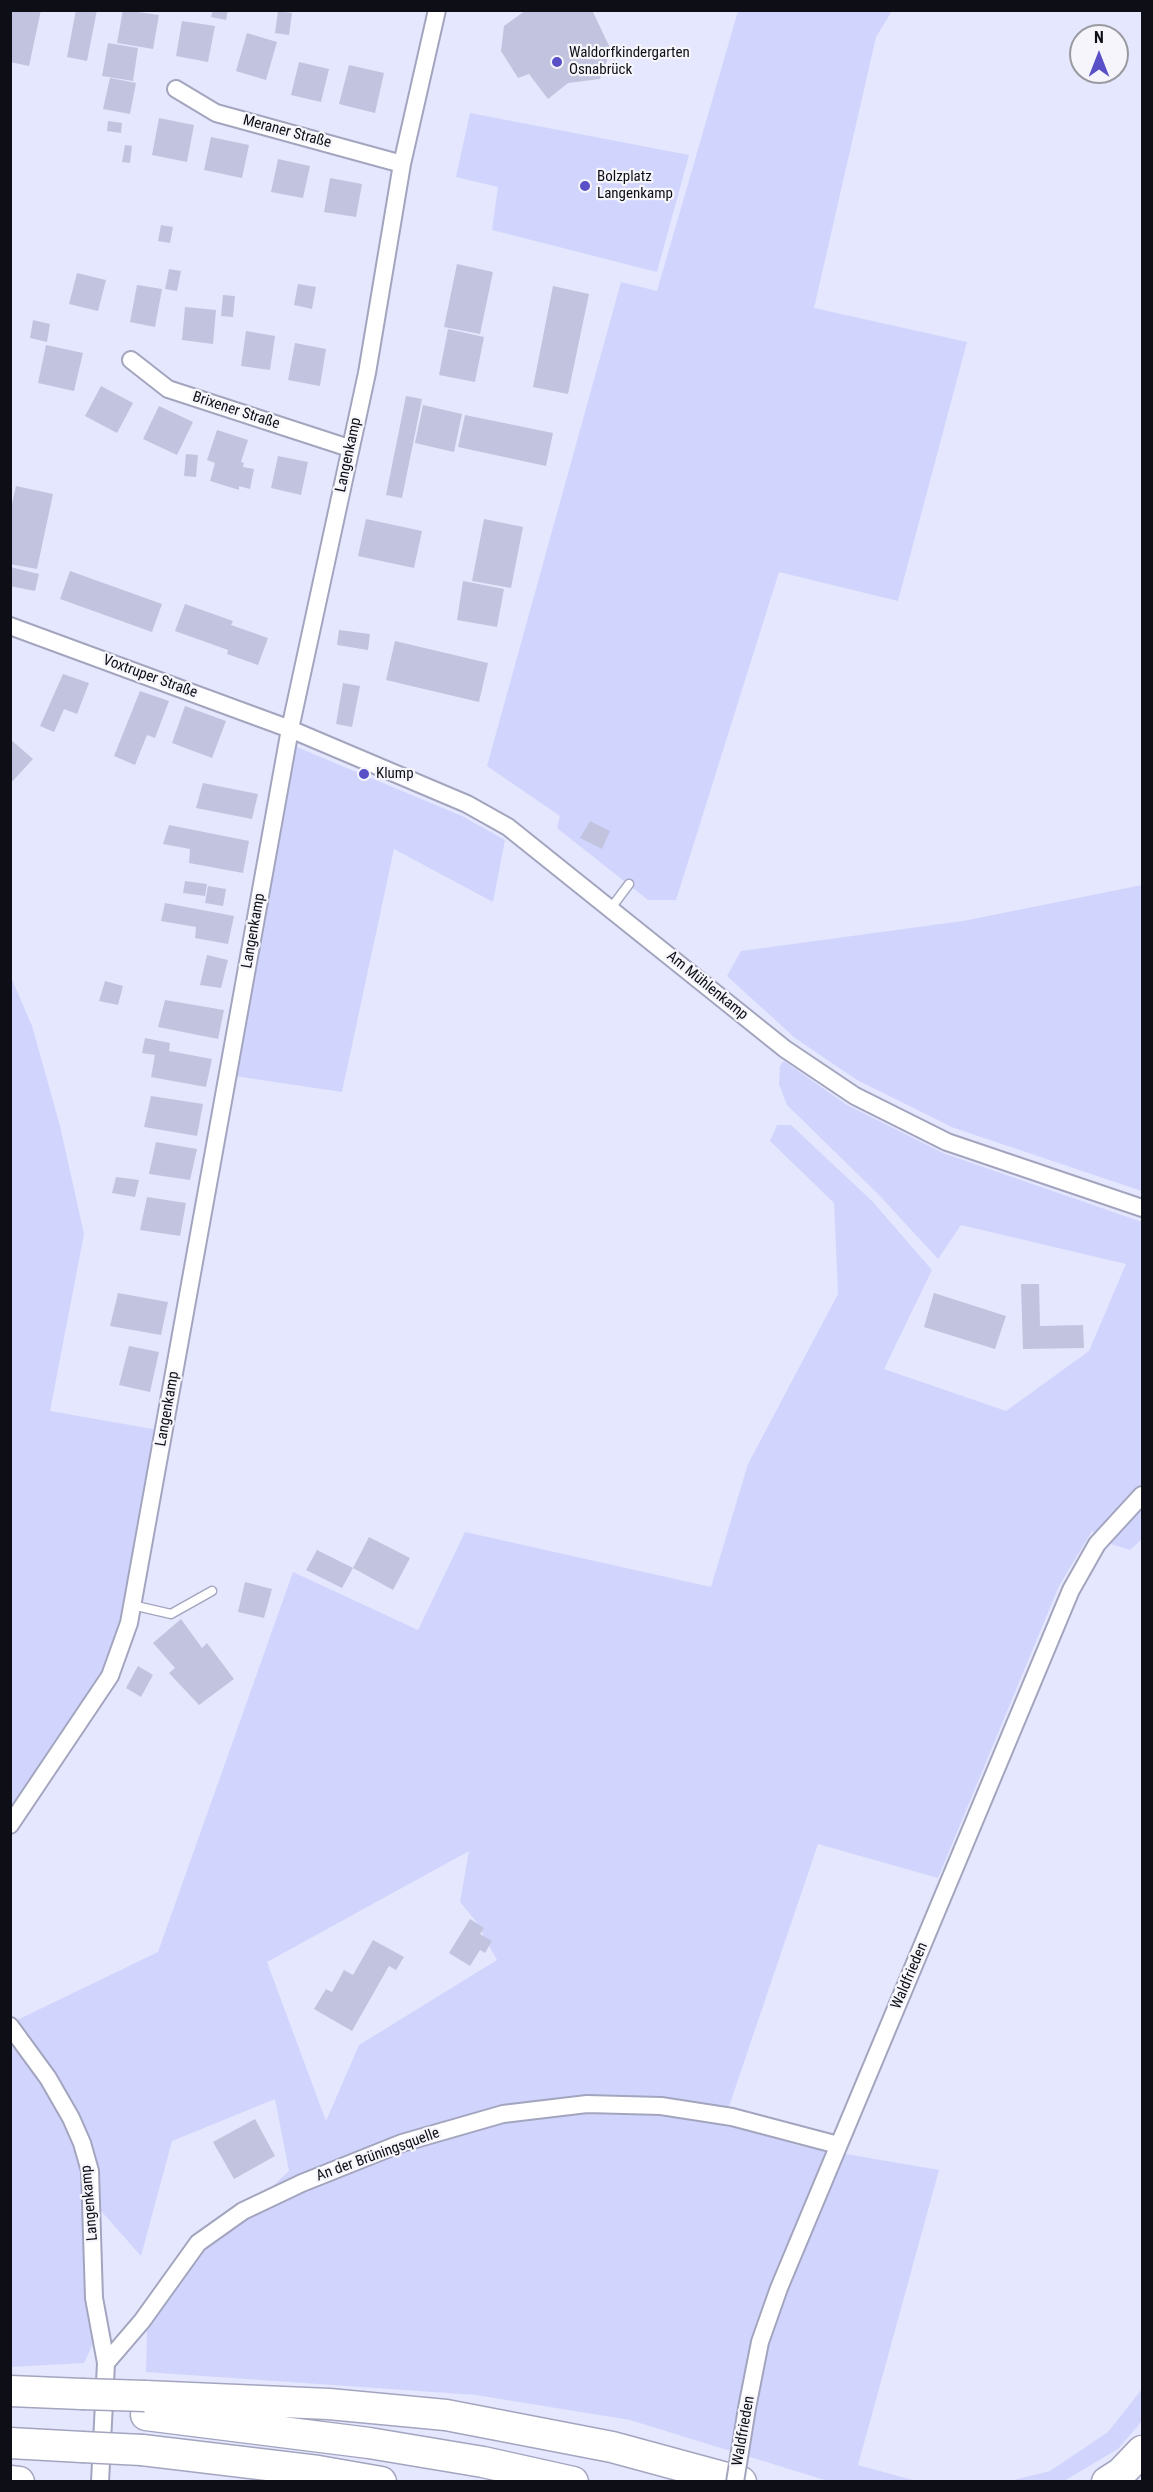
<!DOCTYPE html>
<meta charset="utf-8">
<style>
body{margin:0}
#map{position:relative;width:1153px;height:2492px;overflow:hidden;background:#e4e7fd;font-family:"Roboto Condensed",sans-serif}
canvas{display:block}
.frame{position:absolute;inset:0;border:12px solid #0e0e17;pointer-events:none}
.north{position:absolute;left:1069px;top:24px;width:60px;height:60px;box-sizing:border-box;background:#f5f5fb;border:2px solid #9999a0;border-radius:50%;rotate:0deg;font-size:16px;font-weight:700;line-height:24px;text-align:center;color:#0e0e17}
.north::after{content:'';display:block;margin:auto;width:21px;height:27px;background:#594fc7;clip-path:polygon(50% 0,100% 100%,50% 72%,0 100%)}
</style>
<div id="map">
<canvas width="1153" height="2492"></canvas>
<div class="frame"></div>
<div class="north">N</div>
</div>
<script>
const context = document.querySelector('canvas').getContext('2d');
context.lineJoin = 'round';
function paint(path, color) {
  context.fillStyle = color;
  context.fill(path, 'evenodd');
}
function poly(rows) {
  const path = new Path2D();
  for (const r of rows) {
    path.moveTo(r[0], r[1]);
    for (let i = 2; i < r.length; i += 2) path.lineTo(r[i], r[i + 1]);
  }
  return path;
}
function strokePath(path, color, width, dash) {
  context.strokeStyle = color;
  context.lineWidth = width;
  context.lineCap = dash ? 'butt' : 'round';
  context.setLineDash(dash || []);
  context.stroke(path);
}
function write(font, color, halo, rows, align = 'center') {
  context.font = font + ' "Roboto Condensed",sans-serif';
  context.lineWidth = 4.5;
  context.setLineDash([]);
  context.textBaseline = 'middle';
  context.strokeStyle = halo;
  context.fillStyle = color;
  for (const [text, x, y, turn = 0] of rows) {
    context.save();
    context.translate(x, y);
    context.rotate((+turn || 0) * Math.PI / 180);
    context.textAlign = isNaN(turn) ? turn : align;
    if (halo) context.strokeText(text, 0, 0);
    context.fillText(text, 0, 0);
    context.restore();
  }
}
paint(poly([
 [738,11,892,11,876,37,814,308,967,342,898,601,779,572,676,900,648,900,557,828,560,816,487,766,621,282,657,291],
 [470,113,689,155,657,272,492,230,498,187,456,177],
 [287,743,462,816,505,840,493,902,394,849,342,1092,228,1075],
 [1142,885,1142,1191,954,1128,857,1080,795,1038,727,976,741,951,963,921],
 [10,975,32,1026,60,1126,84,1234,50,1411,164,1431,110,1676,10,1825],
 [784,1061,847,1105,943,1153,1142,1222,1142,1539,1130,1550,1111,1544,1092,1531,1059,1586,938,1878,818,1844,723,2124,805,2147,939,2170,858,2465,916,2481,828,2481,630,2420,476,2395,146,2372,147,2331,142,2321,168,2281,289,2171,275,2099,172,2141,141,2256,94,2203,99,2331,84,2363,11,2367,11,2023,158,1952,293,1572,418,1630,465,1532,711,1587,748,1464,838,1294,834,1203,770,1141,777,1125,791,1125,872,1201,932,1270,884,1369,1006,1411,1089,1351,1126,1264,961,1225,938,1259,879,1195,787,1105,779,1084,780,1066],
 [469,1851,460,1902,475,1920,497,1960,359,2045,326,2121,267,1962],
 [1142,2389,1142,2421,1118,2449,1064,2481,1010,2481,1050,2471,1108,2432]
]), '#d1d5fd');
paint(poly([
 [10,10,41,10,29,66,10,62],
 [76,10,97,10,87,61,67,57],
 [123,10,159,15,153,49,117,43],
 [213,10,228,10,226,20,211,17],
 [526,10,592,10,611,50,600,79,568,83,548,99,529,74,518,78,501,51,504,26],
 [278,11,292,13,289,35,275,33],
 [182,21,215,26,208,62,176,56],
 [247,33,277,42,266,80,236,71],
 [108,43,138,48,133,81,102,76],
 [299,62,329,69,321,102,291,95],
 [349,65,384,73,375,113,339,104],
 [110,78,136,83,130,114,103,109],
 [159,118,194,125,187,162,152,155],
 [108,121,122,123,121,133,107,131],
 [211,137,249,145,242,178,204,170],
 [125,145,132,146,130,163,122,162],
 [278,159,310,166,303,198,271,192],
 [330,178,362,184,356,217,324,212],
 [161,225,173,227,170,243,158,241],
 [457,264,493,272,480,334,444,327],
 [169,269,181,271,177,291,165,289],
 [77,273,106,280,98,311,69,304],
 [298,284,316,287,312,309,294,305],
 [137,285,162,289,155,327,130,322],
 [553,286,589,294,568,394,533,387],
 [223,295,235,296,233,317,221,316],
 [185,307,216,310,213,344,182,340],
 [33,320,50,324,47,342,30,338],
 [448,329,484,337,475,382,439,375],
 [246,331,275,336,270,370,241,366],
 [295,343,326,349,320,386,288,380],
 [46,345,83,353,74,391,38,383],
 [101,386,133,403,117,433,85,416],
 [406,396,422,399,402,498,386,495],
 [423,405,462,414,454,452,415,443],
 [159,406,193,422,177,455,143,439],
 [465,415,553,433,546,466,458,447],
 [217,430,248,440,241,462,244,463,243,467,254,469,250,489,239,486,239,490,210,481,215,463,207,460],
 [186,454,198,455,196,477,184,476],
 [278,456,308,462,301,495,271,488],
 [16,486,53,494,37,569,10,564,10,513],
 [366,519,422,531,414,568,358,556],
 [484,519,523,527,511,588,472,581],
 [10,567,39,574,35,591,10,586],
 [70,571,162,604,152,632,60,599],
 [463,581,504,589,497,627,457,620],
 [185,604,233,621,231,625,268,638,258,665,227,654,228,650,175,631],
 [339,630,370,634,368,650,337,645],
 [395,641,488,663,479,702,386,680],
 [63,674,89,683,77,714,64,709,54,732,40,726],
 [343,683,360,686,352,727,336,724],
 [140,691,169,701,155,738,147,735,135,765,114,756],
 [185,706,226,721,212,758,172,743],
 [10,739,33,759,10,784],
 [203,783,258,794,252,819,196,808],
 [590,821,610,831,602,849,580,838],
 [169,825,249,841,243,873,189,863,190,849,163,844],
 [185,881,207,884,205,896,183,893],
 [208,886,226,889,223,906,205,903],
 [165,903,234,916,228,944,195,938,196,927,161,921],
 [207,955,228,960,221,988,200,985],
 [105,981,123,986,118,1005,99,1001],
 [165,1000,224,1010,218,1039,158,1027],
 [145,1038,170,1043,169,1051,212,1059,206,1087,151,1077,155,1055,142,1053],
 [151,1096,203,1104,197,1136,144,1127],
 [156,1142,197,1149,190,1180,149,1174],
 [116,1177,139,1180,135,1197,112,1193],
 [147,1197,186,1203,180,1236,140,1230],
 [1021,1284,1039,1284,1040,1326,1083,1325,1084,1348,1023,1349],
 [118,1293,168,1302,161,1335,110,1326],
 [934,1293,1006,1316,995,1349,924,1327],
 [129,1346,159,1352,150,1392,119,1385],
 [369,1537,410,1558,393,1590,353,1568],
 [317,1550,353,1568,342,1588,306,1570],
 [245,1582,272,1589,264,1618,238,1612],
 [181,1619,202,1648,207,1643,234,1679,199,1705,169,1673,175,1668,153,1643],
 [138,1666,153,1675,141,1697,126,1688],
 [470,1919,484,1928,480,1934,492,1941,485,1953,480,1950,470,1966,449,1953],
 [373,1940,404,1957,396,1970,389,1966,352,2031,314,2009,326,1989,332,1992,344,1970,353,1975],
 [255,2119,275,2156,234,2179,213,2142]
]), '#c2c4df');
const service = poly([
 [611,908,629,884],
 [132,1605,171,1614,212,1591]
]);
const minor = poly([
 [176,89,216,113,402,164],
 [131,360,168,389,349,448],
 [10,626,290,729,467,804,508,827,785,1049,855,1096,947,1142,1142,1208],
 [10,1825,110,1676,129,1623,290,729,367,373,402,164,437,10],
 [10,2026,48,2078,71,2118,82,2143,90,2171,94,2298,106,2363,100,2482],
 [106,2363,142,2321,198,2243,243,2211,302,2183,402,2143,503,2114,587,2104,661,2106,732,2117,838,2145],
 [747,2408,760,2342,779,2288,1071,1590,1097,1544,1142,1495]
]);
const motorway = poly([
 [10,2391,82,2394],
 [145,2396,329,2404,446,2415,612,2447,741,2482],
 [146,2415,369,2443,483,2462,573,2482],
 [10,2443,82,2447],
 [142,2450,318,2471,381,2482],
 [10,2481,19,2482],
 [1107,2482,1121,2473,1142,2451]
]);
strokePath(service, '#a3a5bf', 11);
strokePath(minor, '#a3a5bf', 20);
strokePath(motorway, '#a3a5bf', 33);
strokePath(service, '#fff', 8);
strokePath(minor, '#fff', 16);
strokePath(motorway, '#fff', 30);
const minorBridge = poly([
 [735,2482,747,2408]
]);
const motorwayBridge = poly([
 [82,2394,145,2396],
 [82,2447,142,2450]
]);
strokePath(minorBridge, '#a3a5bf', 20, []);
strokePath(motorwayBridge, '#a3a5bf', 33, []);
strokePath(minorBridge, '#fff', 16);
strokePath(motorwayBridge, '#fff', 30);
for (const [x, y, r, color] of [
 [557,62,6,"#594fc7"],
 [585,186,6,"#594fc7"],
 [364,774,6,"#594fc7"]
]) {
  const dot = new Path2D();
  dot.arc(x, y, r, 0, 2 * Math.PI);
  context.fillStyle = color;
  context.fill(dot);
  strokePath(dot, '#f5f5fb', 2);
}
write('15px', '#0e0e17', '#f5f5fb', [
 ["Waldorfkindergarten",569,53],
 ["Osnabrück",569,70],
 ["Bolzplatz",597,177],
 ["Langenkamp",597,194],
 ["Klump",376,774]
], 'left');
write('15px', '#0e0e17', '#f5f5fb', [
 ["Meraner Straße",287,132,15],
 ["Brixener Straße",236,411,18],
 ["Langenkamp",349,455,-78],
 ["Voxtruper Straße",150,677,20],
 ["Langenkamp",254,931,-80],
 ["Am Mühlenkamp",707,986,39],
 ["Langenkamp",168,1409,-80],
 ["Waldfrieden",910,1976,-67],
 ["An der Brüningsquelle",378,2155,-20],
 ["Langenkamp",90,2203,-95],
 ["Waldfrieden",744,2431,-80]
]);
</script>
